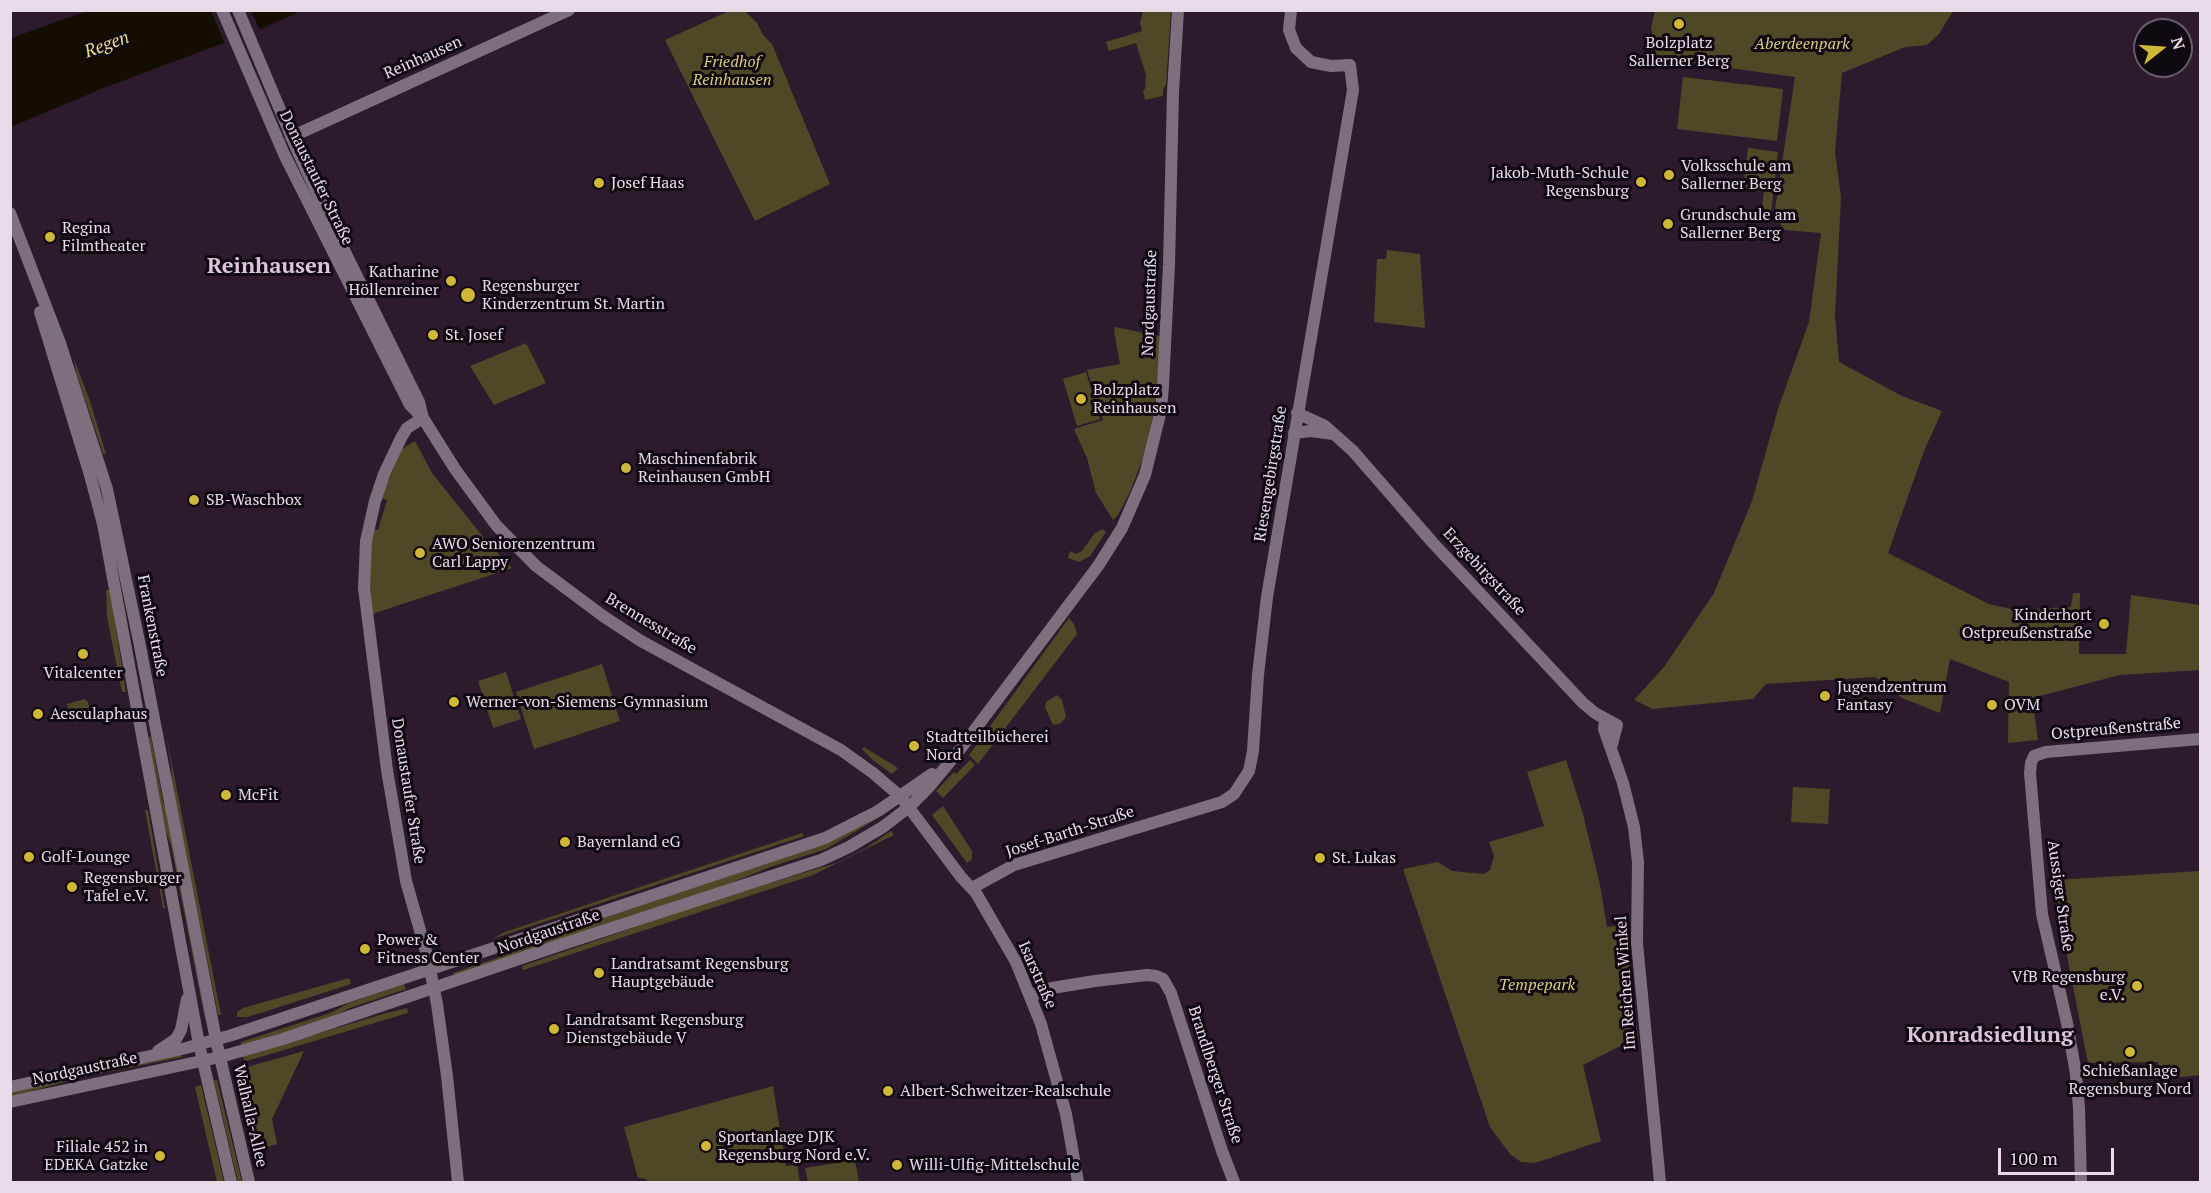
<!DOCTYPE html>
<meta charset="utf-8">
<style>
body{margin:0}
#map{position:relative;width:2211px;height:1193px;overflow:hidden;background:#2d1b2d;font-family:"PT Serif",serif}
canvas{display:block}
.frame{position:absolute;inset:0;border:12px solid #e8dbe8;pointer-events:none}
.north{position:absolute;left:2133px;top:18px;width:60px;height:60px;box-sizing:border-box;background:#110911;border:2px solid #675d67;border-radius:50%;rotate:73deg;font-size:16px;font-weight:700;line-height:24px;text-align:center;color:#e8dbe8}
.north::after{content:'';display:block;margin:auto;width:21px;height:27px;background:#cfb837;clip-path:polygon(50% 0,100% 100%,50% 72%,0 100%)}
.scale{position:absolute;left:1998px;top:1148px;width:116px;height:27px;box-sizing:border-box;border:3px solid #e8dbe8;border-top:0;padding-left:8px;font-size:18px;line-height:21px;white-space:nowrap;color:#e8dbe8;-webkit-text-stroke:4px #110911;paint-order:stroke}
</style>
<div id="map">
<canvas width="2211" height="1193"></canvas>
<div class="frame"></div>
<div class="north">N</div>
<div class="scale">100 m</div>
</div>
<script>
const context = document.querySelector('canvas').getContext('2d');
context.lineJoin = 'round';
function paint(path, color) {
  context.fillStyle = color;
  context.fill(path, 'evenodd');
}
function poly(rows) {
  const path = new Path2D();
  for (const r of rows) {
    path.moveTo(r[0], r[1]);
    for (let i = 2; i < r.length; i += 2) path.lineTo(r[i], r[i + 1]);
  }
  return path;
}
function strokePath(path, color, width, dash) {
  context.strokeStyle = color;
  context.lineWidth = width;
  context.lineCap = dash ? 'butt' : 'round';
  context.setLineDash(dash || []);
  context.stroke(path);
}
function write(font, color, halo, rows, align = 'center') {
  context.font = font + ' "PT Serif",serif';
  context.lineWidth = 6;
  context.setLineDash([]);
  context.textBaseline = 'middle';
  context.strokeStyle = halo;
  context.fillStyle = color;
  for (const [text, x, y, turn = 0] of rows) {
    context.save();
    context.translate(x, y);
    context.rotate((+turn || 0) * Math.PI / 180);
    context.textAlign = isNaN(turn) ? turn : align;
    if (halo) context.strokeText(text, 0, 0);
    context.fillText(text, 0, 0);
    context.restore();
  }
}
paint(poly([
 [731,10,745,11,757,23,763,35,772,44,830,184,755,221,665,40],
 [1143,11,1171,11,1166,85,1163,89,1163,96,1145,100,1143,90,1145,89,1146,75,1136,43,1109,51,1106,42,1142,31,1140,23],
 [1655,11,1953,11,1939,34,1927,45,1905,47,1842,73,1835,152,1841,197,1835,315,1839,362,1902,396,1942,411,1924,451,1888,553,1989,604,2015,610,2071,607,2073,593,2080,593,2079,654,2126,654,2131,595,2200,605,2200,670,2120,675,2032,698,2038,740,2008,743,2009,682,1950,659,1940,713,1902,698,1875,677,1766,684,1753,699,1653,709,1634,700,1664,667,1714,593,1752,501,1778,409,1809,322,1821,233,1785,230,1774,216,1795,77,1657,58,1651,27],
 [1683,77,1783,89,1777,141,1677,129],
 [1748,148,1778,152,1771,214,1761,213,1764,192,1743,189],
 [1387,250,1420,254,1425,328,1374,322,1377,259,1386,259],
 [1115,327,1160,336,1157,391,1148,445,1130,492,1118,515,1113,520,1096,493,1087,458,1074,429,1103,420,1087,370,1120,364,1114,331],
 [526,343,546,383,494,405,470,366],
 [74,359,90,401,106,454,103,454,102,450,76,372],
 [1086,372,1100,419,1077,426,1063,379],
 [415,441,432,473,488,543,512,568,372,614,368,583,371,529,378,530,387,500,380,498,402,449],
 [1102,529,1106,532,1090,556,1079,562,1068,558,1070,551,1076,554,1082,551,1094,534],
 [106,590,110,590,126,692,122,692,107,617],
 [1069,618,1074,624,1077,634,978,764,969,755],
 [602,664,620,721,534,749,516,692],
 [506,672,521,719,493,728,478,681],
 [1057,695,1062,700,1066,717,1060,724,1053,725,1045,707,1046,702],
 [85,699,88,702,91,715,77,719,74,718,70,715,67,704],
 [166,734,221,1015,218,1015,173,789,171,765],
 [151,737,163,802,169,815,208,1018,205,1019,171,845,165,829,147,738],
 [864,747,898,768,892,774,874,761,862,749],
 [970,760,975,765,943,798,936,791,954,772,956,774],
 [1566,760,1583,814,1600,885,1607,927,1624,925,1638,1037,1583,1065,1601,1141,1535,1163,1521,1162,1510,1154,1490,1127,1403,869,1438,862,1452,871,1484,874,1490,870,1494,856,1489,842,1544,826,1527,772],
 [1793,787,1830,789,1828,824,1791,822],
 [943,806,972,851,972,859,967,863,932,815],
 [145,810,148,810,165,908,163,908],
 [877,816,878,818,826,849,770,867,726,885,454,975,453,973,540,943,581,924],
 [891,831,894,835,813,875,523,970,522,966,720,898,836,863,866,848],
 [802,833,804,836,492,939,505,932],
 [2200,871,2200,1075,2159,1079,2158,1062,2088,1063,2058,910,2056,880],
 [349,978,351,984,248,1017,237,1017,237,1012,243,1008],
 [404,984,406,989,350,1008,330,1018,241,1046,241,1042,330,1013,349,1003],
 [407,1008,408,1013,247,1061,244,1060,243,1056,383,1014],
 [304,1051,272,1119,277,1144,258,1150,241,1079,243,1071,247,1067],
 [181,1053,182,1057,78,1078,11,1097,10,1093],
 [214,1080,217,1080,242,1182,238,1182],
 [201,1085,224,1182,217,1182,195,1087],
 [773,1086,786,1166,797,1165,800,1182,647,1182,646,1179,638,1178,624,1127],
 [855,1160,859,1182,808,1182,805,1168]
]), '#4e4827');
paint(poly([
 [87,11,301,11,261,29,101,89,11,127,11,38]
]), '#130e00');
paint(poly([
 [211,11,251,11,261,32,226,46]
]), '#2d1b2d');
strokePath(poly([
 [222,10,284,154,410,405,423,418,455,469,496,525,536,566,603,616,641,641,841,750,873,773,901,797,961,877,976,893,1016,962,1041,1024,1066,1114,1078,1182],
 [238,10,297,150,343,248,419,402,423,418],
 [291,137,569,10],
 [10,213,60,343,107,489,139,641,216,1040,249,1182],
 [40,312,90,475,103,524,199,1044,231,1182],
 [1297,413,1325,426,1353,451,1433,543,1583,703,1595,713,1617,725,1611,748],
 [423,418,407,428,401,438,384,474,375,501,366,541,364,588,387,770,406,881,427,955,437,1004,447,1076,458,1182],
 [1294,433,1311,431,1333,434],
 [1605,720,1604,729,1623,783,1634,827,1638,862,1637,943,1660,1182],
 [972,888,1014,865,1222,802,1234,794,1249,771,1253,751,1258,675,1267,597,1353,90,1350,65,1331,66,1311,62,1296,48,1289,30,1291,10],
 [1030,996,1052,988,1095,981,1147,975,1156,976,1163,979,1171,993,1222,1151,1234,1182],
 [158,1051,176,1039,181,1030,187,999],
 [10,1087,186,1048,232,1035,825,838,878,811,932,774],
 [10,1102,220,1057,283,1039,563,944,821,860,849,847,883,827,909,807,929,787,958,752,1098,566,1122,528,1145,475,1161,410,1163,386,1169,265,1173,92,1178,10],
 [2081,1182,2079,1108,2076,1074,2067,1023,2042,914,2030,773,2031,763,2034,756,2046,752,2200,739]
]), '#7e6f7e', 12);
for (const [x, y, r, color] of [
 [1679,24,6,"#cfb837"],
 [1669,175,6,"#cfb837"],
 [1641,182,6,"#cfb837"],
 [599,183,6,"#cfb837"],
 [1668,224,6,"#cfb837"],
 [50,237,6,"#cfb837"],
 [451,281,6,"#cfb837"],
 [468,295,8,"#cfb837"],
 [433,335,6,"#cfb837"],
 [1081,399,6,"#cfb837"],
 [626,468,6,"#cfb837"],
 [194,500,6,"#cfb837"],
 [420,553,6,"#cfb837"],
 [2104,624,6,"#cfb837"],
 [83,654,6,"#cfb837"],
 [1825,696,6,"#cfb837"],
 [454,702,6,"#cfb837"],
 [1992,705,6,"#cfb837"],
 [38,714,6,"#cfb837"],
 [914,746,6,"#cfb837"],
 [226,795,6,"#cfb837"],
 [565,842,6,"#cfb837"],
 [29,857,6,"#cfb837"],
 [1320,858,6,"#cfb837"],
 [72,887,6,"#cfb837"],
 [365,949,6,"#cfb837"],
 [599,973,6,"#cfb837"],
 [2137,986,6,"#cfb837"],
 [554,1029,6,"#cfb837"],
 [2130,1052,6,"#cfb837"],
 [888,1091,6,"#cfb837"],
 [706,1146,6,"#cfb837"],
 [160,1156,6,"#cfb837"],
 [897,1165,6,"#cfb837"]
]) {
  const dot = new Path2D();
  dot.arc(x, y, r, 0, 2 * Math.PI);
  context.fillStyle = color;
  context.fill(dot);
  strokePath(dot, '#110911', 2);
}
write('16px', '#e8dbe8', '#110911', [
 ["Bolzplatz",1679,43,"center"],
 ["Sallerner Berg",1679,61,"center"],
 ["Volksschule am",1681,166],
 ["Sallerner Berg",1681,184],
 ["Jakob-Muth-Schule",1629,173,"right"],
 ["Regensburg",1629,191,"right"],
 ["Josef Haas",611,183],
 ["Grundschule am",1680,215],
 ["Sallerner Berg",1680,233],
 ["Regina",62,228],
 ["Filmtheater",62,246],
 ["Katharine",439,272,"right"],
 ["Höllenreiner",439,290,"right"],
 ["Regensburger",482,286],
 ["Kinderzentrum St. Martin",482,304],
 ["St. Josef",445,335],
 ["Bolzplatz",1093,390],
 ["Reinhausen",1093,408],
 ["Maschinenfabrik",638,459],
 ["Reinhausen GmbH",638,477],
 ["SB-Waschbox",206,500],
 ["AWO Seniorenzentrum",432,544],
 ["Carl Lappy",432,562],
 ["Kinderhort",2092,615,"right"],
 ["Ostpreußenstraße",2092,633,"right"],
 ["Vitalcenter",83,673,"center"],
 ["Jugendzentrum",1837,687],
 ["Fantasy",1837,705],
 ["Werner-von-Siemens-Gymnasium",466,702],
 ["OVM",2004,705],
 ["Aesculaphaus",50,714],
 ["Stadtteilbücherei",926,737],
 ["Nord",926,755],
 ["McFit",238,795],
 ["Bayernland eG",577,842],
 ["Golf-Lounge",41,857],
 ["St. Lukas",1332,858],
 ["Regensburger",84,878],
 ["Tafel e.V.",84,896],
 ["Power &",377,940],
 ["Fitness Center",377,958],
 ["Landratsamt Regensburg",611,964],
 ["Hauptgebäude",611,982],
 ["VfB Regensburg",2125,977,"right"],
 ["e.V.",2125,995,"right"],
 ["Landratsamt Regensburg",566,1020],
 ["Dienstgebäude V",566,1038],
 ["Schießanlage",2130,1071,"center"],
 ["Regensburg Nord",2130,1089,"center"],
 ["Albert-Schweitzer-Realschule",900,1091],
 ["Sportanlage DJK",718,1137],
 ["Regensburg Nord e.V.",718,1155],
 ["Filiale 452 in",148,1147,"right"],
 ["EDEKA Gatzke",148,1165,"right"],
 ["Willi-Ulfig-Mittelschule",909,1165]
], 'left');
write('italic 16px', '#dacc81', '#110911', [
 ["Aberdeenpark",1802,44],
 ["Friedhof",732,62],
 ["Reinhausen",732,80],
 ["Tempepark",1537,985]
]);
write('16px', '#e8dbe8', '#110911', [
 ["Reinhausen",423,58,-24],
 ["Donaustaufer Straße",316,178,64],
 ["Nordgaustraße",1150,303,-88],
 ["Riesengebirgstraße",1271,474,-81],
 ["Erzgebirgstraße",1484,572,47],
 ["Brennesstraße",651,624,31],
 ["Frankenstraße",152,626,79],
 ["Ostpreußenstraße",2116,729,-5],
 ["Donaustaufer Straße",408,791,81],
 ["Josef-Barth-Straße",1070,832,-18],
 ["Aussiger Straße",2060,896,82],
 ["Nordgaustraße",549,932,-19],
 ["Isarstraße",1037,975,66],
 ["Im Reichen Winkel",1626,983,-94],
 ["Nordgaustraße",85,1069,-12],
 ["Brandlberger Straße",1215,1075,72],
 ["Walhalla-Allee",250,1116,77]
]);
write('italic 18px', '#ebdc91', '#110911', [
 ["Regen",107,45,-20]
]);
write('bold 22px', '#dcc4dc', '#110911', [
 ["Reinhausen",269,267],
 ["Konradsiedlung",1990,1036]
]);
</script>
